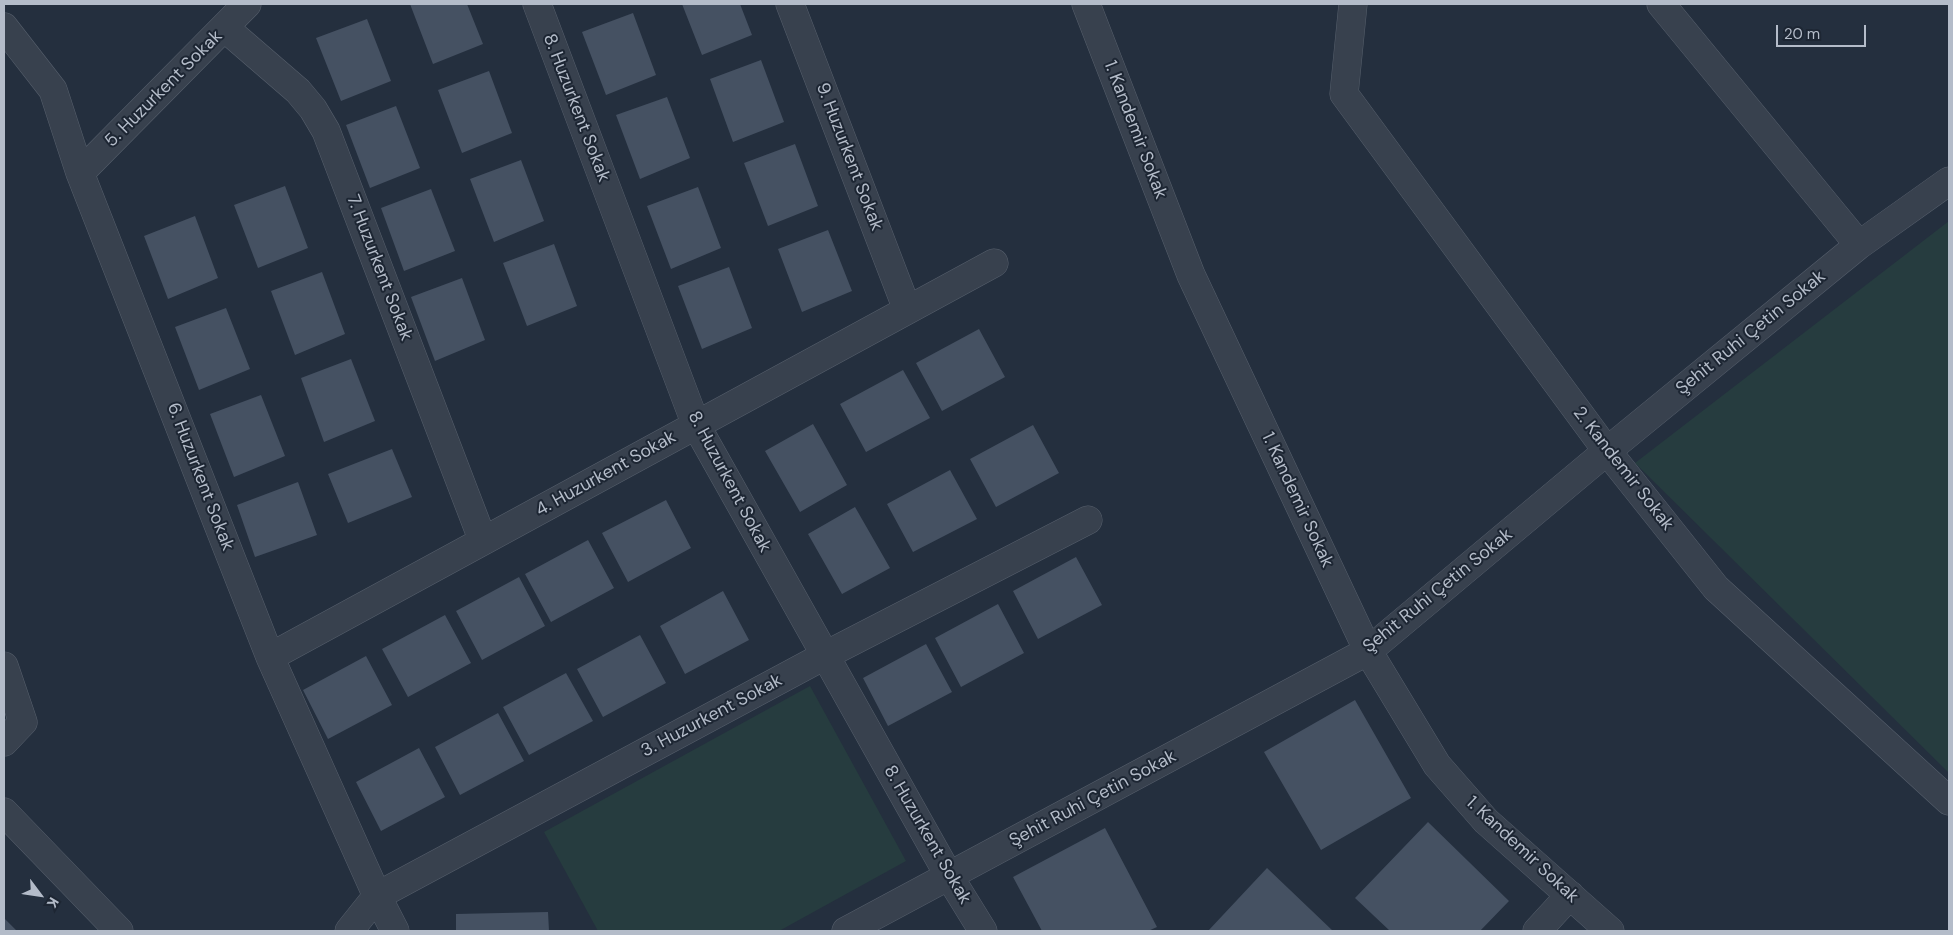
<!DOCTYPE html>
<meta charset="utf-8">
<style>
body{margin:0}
#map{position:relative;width:1953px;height:935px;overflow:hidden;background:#242f3e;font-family:"DM Sans",sans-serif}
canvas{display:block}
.frame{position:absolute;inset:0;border:5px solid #b4bcc9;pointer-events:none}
.north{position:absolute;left:15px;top:870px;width:50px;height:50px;-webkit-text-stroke:4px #1d2633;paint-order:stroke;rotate:121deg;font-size:14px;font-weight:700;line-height:20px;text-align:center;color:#b4bcc9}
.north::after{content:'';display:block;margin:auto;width:18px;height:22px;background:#b4bcc9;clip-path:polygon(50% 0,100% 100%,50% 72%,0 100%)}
.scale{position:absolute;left:1776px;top:25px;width:90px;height:22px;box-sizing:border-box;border:2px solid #b4bcc9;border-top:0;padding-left:6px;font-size:15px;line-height:18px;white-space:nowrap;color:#b4bcc9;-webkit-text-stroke:4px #1d2633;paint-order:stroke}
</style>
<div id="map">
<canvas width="1953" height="935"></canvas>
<div class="frame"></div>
<div class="north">K</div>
<div class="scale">20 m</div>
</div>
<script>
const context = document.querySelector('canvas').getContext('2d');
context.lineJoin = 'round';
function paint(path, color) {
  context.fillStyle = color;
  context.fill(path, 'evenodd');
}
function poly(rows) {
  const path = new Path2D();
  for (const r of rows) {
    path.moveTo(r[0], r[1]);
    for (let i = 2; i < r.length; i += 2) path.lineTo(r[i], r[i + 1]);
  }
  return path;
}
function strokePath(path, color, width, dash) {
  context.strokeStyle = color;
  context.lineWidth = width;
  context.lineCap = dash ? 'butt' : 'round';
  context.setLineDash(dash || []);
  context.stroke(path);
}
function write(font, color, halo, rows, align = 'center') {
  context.font = font + ' "DM Sans",sans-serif';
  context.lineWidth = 4;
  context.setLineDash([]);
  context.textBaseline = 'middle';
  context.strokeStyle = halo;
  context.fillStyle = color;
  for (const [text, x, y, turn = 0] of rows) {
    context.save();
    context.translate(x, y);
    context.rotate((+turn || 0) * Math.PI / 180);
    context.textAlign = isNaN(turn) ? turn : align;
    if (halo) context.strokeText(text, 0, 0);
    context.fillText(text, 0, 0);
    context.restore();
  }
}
paint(poly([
 [1949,221,1949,773,1635,463],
 [810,686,906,861,779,931,598,931,544,832]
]), '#263c3f');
paint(poly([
 [410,4,467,4,483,44,433,64],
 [682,4,740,4,752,35,702,55],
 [633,13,656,75,606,95,582,32],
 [367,19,391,81,341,101,316,38],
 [761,60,784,122,733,142,710,79],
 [489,71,512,133,462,153,438,90],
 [667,97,690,158,640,179,616,115],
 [396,106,420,168,370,188,346,125],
 [795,144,818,206,768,226,744,163],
 [521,160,544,221,494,242,470,179],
 [285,186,308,248,258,268,234,205],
 [698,187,721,248,671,269,647,206],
 [431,189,455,251,404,271,381,208],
 [195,216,218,278,168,299,144,236],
 [828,230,852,291,802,312,778,249],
 [554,244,577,306,527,326,503,263],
 [729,267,752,328,702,349,678,286],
 [322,272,345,334,295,355,271,291],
 [462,278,485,340,435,361,411,297],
 [226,308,250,369,199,390,175,327],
 [979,329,1005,377,942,411,916,363],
 [351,359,375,421,324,442,301,378],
 [903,370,930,418,866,452,840,404],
 [261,395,285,456,234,477,210,414],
 [813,424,847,485,800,512,765,451],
 [1033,425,1059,473,996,507,970,459],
 [392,449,412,497,348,523,328,474],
 [950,470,977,519,913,552,887,504],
 [298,482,317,535,255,557,237,505],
 [666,500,691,548,628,582,602,533],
 [855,507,890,568,842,594,808,534],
 [588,540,614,588,551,622,525,574],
 [1076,557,1102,605,1038,639,1013,591],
 [519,577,545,626,482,660,456,611],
 [723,591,749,640,685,674,660,626],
 [998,604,1024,653,961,687,935,638],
 [445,615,471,663,408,697,382,649],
 [640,635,666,683,603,717,577,669],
 [926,644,952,692,888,726,863,678],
 [366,656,392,705,328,739,303,690],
 [566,673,593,721,529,755,503,707],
 [1355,700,1411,798,1321,850,1264,752],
 [498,713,524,761,460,795,435,747],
 [419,748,445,797,381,831,356,782],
 [1428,822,1509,901,1480,931,1390,931,1355,898],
 [1105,828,1157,927,1148,931,1042,931,1013,877],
 [1267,868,1333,931,1208,931],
 [548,912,549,931,456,931,456,914],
 [4,918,17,931,4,931]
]), '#455162');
const minor = poly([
 [537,4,696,425,949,876,983,931],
 [790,4,907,309],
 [1086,4,1191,275,1368,651,1437,765,1486,821,1610,931],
 [1353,4,1344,94,1607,451,1716,588,1949,801],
 [1661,4,1859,245],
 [4,27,53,90,80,173,270,657,377,896,395,931],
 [225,28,298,91,313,109,326,131,483,541],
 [80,173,247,4],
 [270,657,994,263],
 [4,666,23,722,4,742],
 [4,812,119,931],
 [349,931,377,896,824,656,1088,520],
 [846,931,1368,651,1607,451,1859,245,1949,181],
 [1537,931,1570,895]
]);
strokePath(minor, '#565f6c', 29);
strokePath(minor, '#38414e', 28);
write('18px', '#b4bcc9', '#1d2633', [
 ["5. Huzurkent Sokak",164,89,-45],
 ["8. Huzurkent Sokak",576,108,69],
 ["1. Kandemir Sokak",1135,130,69],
 ["9. Huzurkent Sokak",849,157,69],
 ["7. Huzurkent Sokak",379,268,69],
 ["Şehit Ruhi Çetin Sokak",1751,333,-39],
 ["2. Kandemir Sokak",1623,469,52],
 ["4. Huzurkent Sokak",606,474,-29],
 ["6. Huzurkent Sokak",200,477,69],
 ["8. Huzurkent Sokak",729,482,62],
 ["1. Kandemir Sokak",1297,500,65],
 ["Şehit Ruhi Çetin Sokak",1438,591,-39],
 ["3. Huzurkent Sokak",712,716,-28],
 ["Şehit Ruhi Çetin Sokak",1093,799,-28],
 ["8. Huzurkent Sokak",927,835,60],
 ["1. Kandemir Sokak",1522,850,43]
]);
</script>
